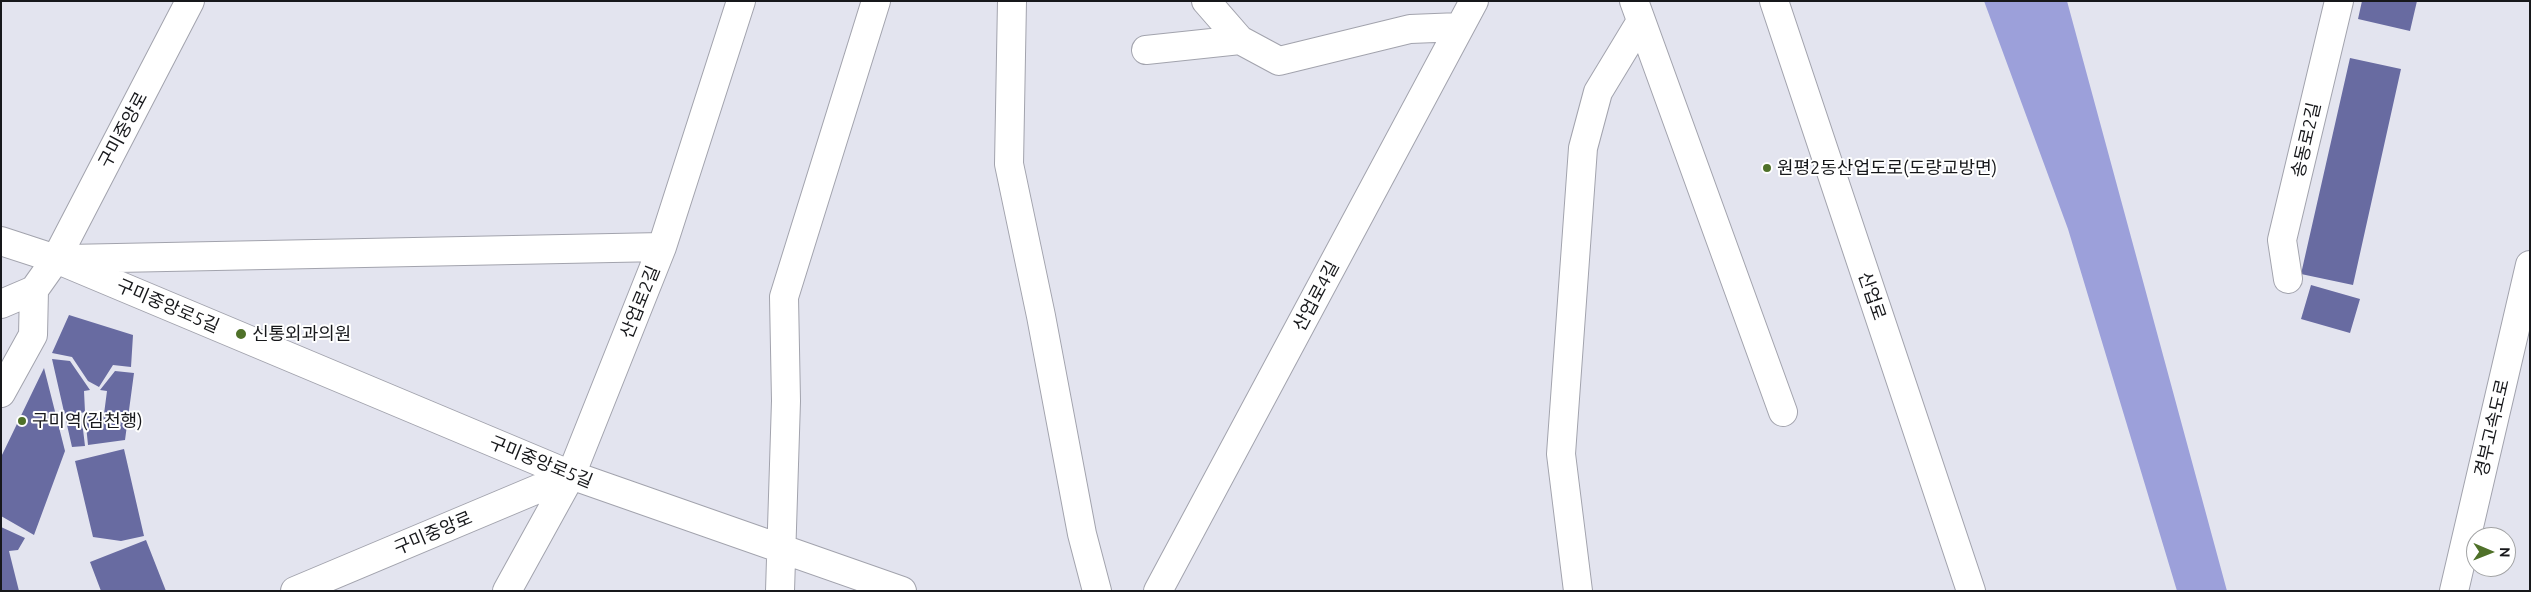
<!DOCTYPE html>
<meta charset="utf-8">
<style>
body{margin:0}
#map{position:relative;width:2531px;height:592px;overflow:hidden;background:#e3e4ef;font-family:Ubuntu,sans-serif}
canvas{display:block}
.frame{position:absolute;inset:0;border:2px solid #17181b;pointer-events:none}
.north{position:absolute;left:2466px;top:527px;width:50px;height:50px;box-sizing:border-box;background:#fff;border:1px solid #a2a3a4;border-radius:50%;rotate:91deg;font-size:14px;font-weight:700;line-height:20px;text-align:center;color:#17181b}
.north::after{content:'';display:block;margin:auto;width:18px;height:22px;background:#4f7129;clip-path:polygon(50% 0,100% 100%,50% 72%,0 100%)}
</style>
<div id="map">
<canvas width="2531" height="592"></canvas>
<div class="frame"></div>
<div class="north">N</div>
</div>
<script>
const context = document.querySelector('canvas').getContext('2d');
context.lineJoin = 'round';
function paint(path, color) {
  context.fillStyle = color;
  context.fill(path, 'evenodd');
}
function poly(rows) {
  const path = new Path2D();
  for (const r of rows) {
    path.moveTo(r[0], r[1]);
    for (let i = 2; i < r.length; i += 2) path.lineTo(r[i], r[i + 1]);
  }
  return path;
}
function strokePath(path, color, width, dash) {
  context.strokeStyle = color;
  context.lineWidth = width;
  context.lineCap = dash ? 'butt' : 'round';
  context.setLineDash(dash || []);
  context.stroke(path);
}
function write(font, color, halo, rows, align = 'center') {
  context.font = font + ' Ubuntu,"Noto Sans KR",sans-serif';
  context.lineWidth = 4;
  context.setLineDash([]);
  context.textBaseline = 'middle';
  context.strokeStyle = halo;
  context.fillStyle = color;
  for (const [text, x, y, turn = 0] of rows) {
    context.save();
    context.translate(x, y);
    context.rotate((+turn || 0) * Math.PI / 180);
    context.textAlign = isNaN(turn) ? turn : align;
    if (halo) context.strokeText(text, 0, 0);
    context.fillText(text, 0, 0);
    context.restore();
  }
}
paint(poly([
 [1984,1,2067,1,2227,591,2177,591,2068,229]
]), '#9ca0da');
paint(poly([
 [2362,1,2417,1,2410,31,2358,19],
 [2350,58,2401,69,2353,285,2301,274],
 [2311,285,2360,299,2350,333,2301,319],
 [69,315,133,335,131,367,113,365,99,387,88,381,72,357,52,353],
 [52,359,70,361,90,390,84,391,85,412,81,413,85,446,72,447],
 [44,368,65,451,34,535,1,516,1,457],
 [115,371,134,373,125,440,88,445,85,415,104,414,107,391,100,390],
 [124,449,144,536,121,541,93,537,75,461],
 [1,527,25,538,18,550,9,551,19,591,1,591],
 [146,540,166,591,101,591,90,562]
]), '#686ba1');
const minor = poly([
 [1012,1,1009,164,1041,316,1082,534,1097,591],
 [1206,1,1240,40,1279,61,1410,29,1460,27],
 [1634,1,1783,412],
 [1146,50,1240,40],
 [1,241,56,259,571,475,902,591],
 [67,259,662,247],
 [2288,279,2282,240,2339,1],
 [295,591,571,475],
 [507,591,571,475,662,247,741,1],
 [780,591,786,401,784,297,876,1],
 [1158,591,1474,1],
 [1578,591,1561,454,1583,148,1598,92,1641,21]
]);
const tertiary = poly([
 [1774,1,1971,591]
]);
const secondary = poly([
 [1,304,34,290],
 [1,393,33,335,34,290,56,259,190,1]
]);
const motorway = poly([
 [2454,591,2530,265]
]);
strokePath(minor, '#a2a3ad', 30);
strokePath(tertiary, '#a2a3ad', 30);
strokePath(secondary, '#a2a3ad', 30);
strokePath(motorway, '#a2a3ad', 30);
strokePath(minor, '#fff', 28);
strokePath(tertiary, '#fff', 28);
strokePath(secondary, '#fff', 28);
strokePath(motorway, '#fff', 28);
for (const [x, y, r, color] of [
 [1767,168,5,"#4f7129"],
 [241,334,6,"#4f7129"],
 [22,421,5,"#4f7129"]
]) {
  const dot = new Path2D();
  dot.arc(x, y, r, 0, 2 * Math.PI);
  context.fillStyle = color;
  context.fill(dot);
  strokePath(dot, '#fff', 2);
}
write('18px', '#17181b', '#fff', [
 ["구미중앙로",123,130,-62],
 ["송동로2길",2306,140,-77],
 ["산업로4길",1316,296,-62],
 ["산업로",1872,296,71],
 ["산업로2길",640,302,-68],
 ["구미중앙로5길",168,306,23],
 ["경부고속도로",2492,428,-77],
 ["구미중앙로5길",541,462,22],
 ["구미중앙로",433,533,-23]
]);
write('18px', '#17181b', '#fff', [
 ["원평2동산업도로(도량교방면)",1777,168],
 ["신통외과의원",252,334],
 ["구미역(김천행)",32,421]
], 'left');
</script>
